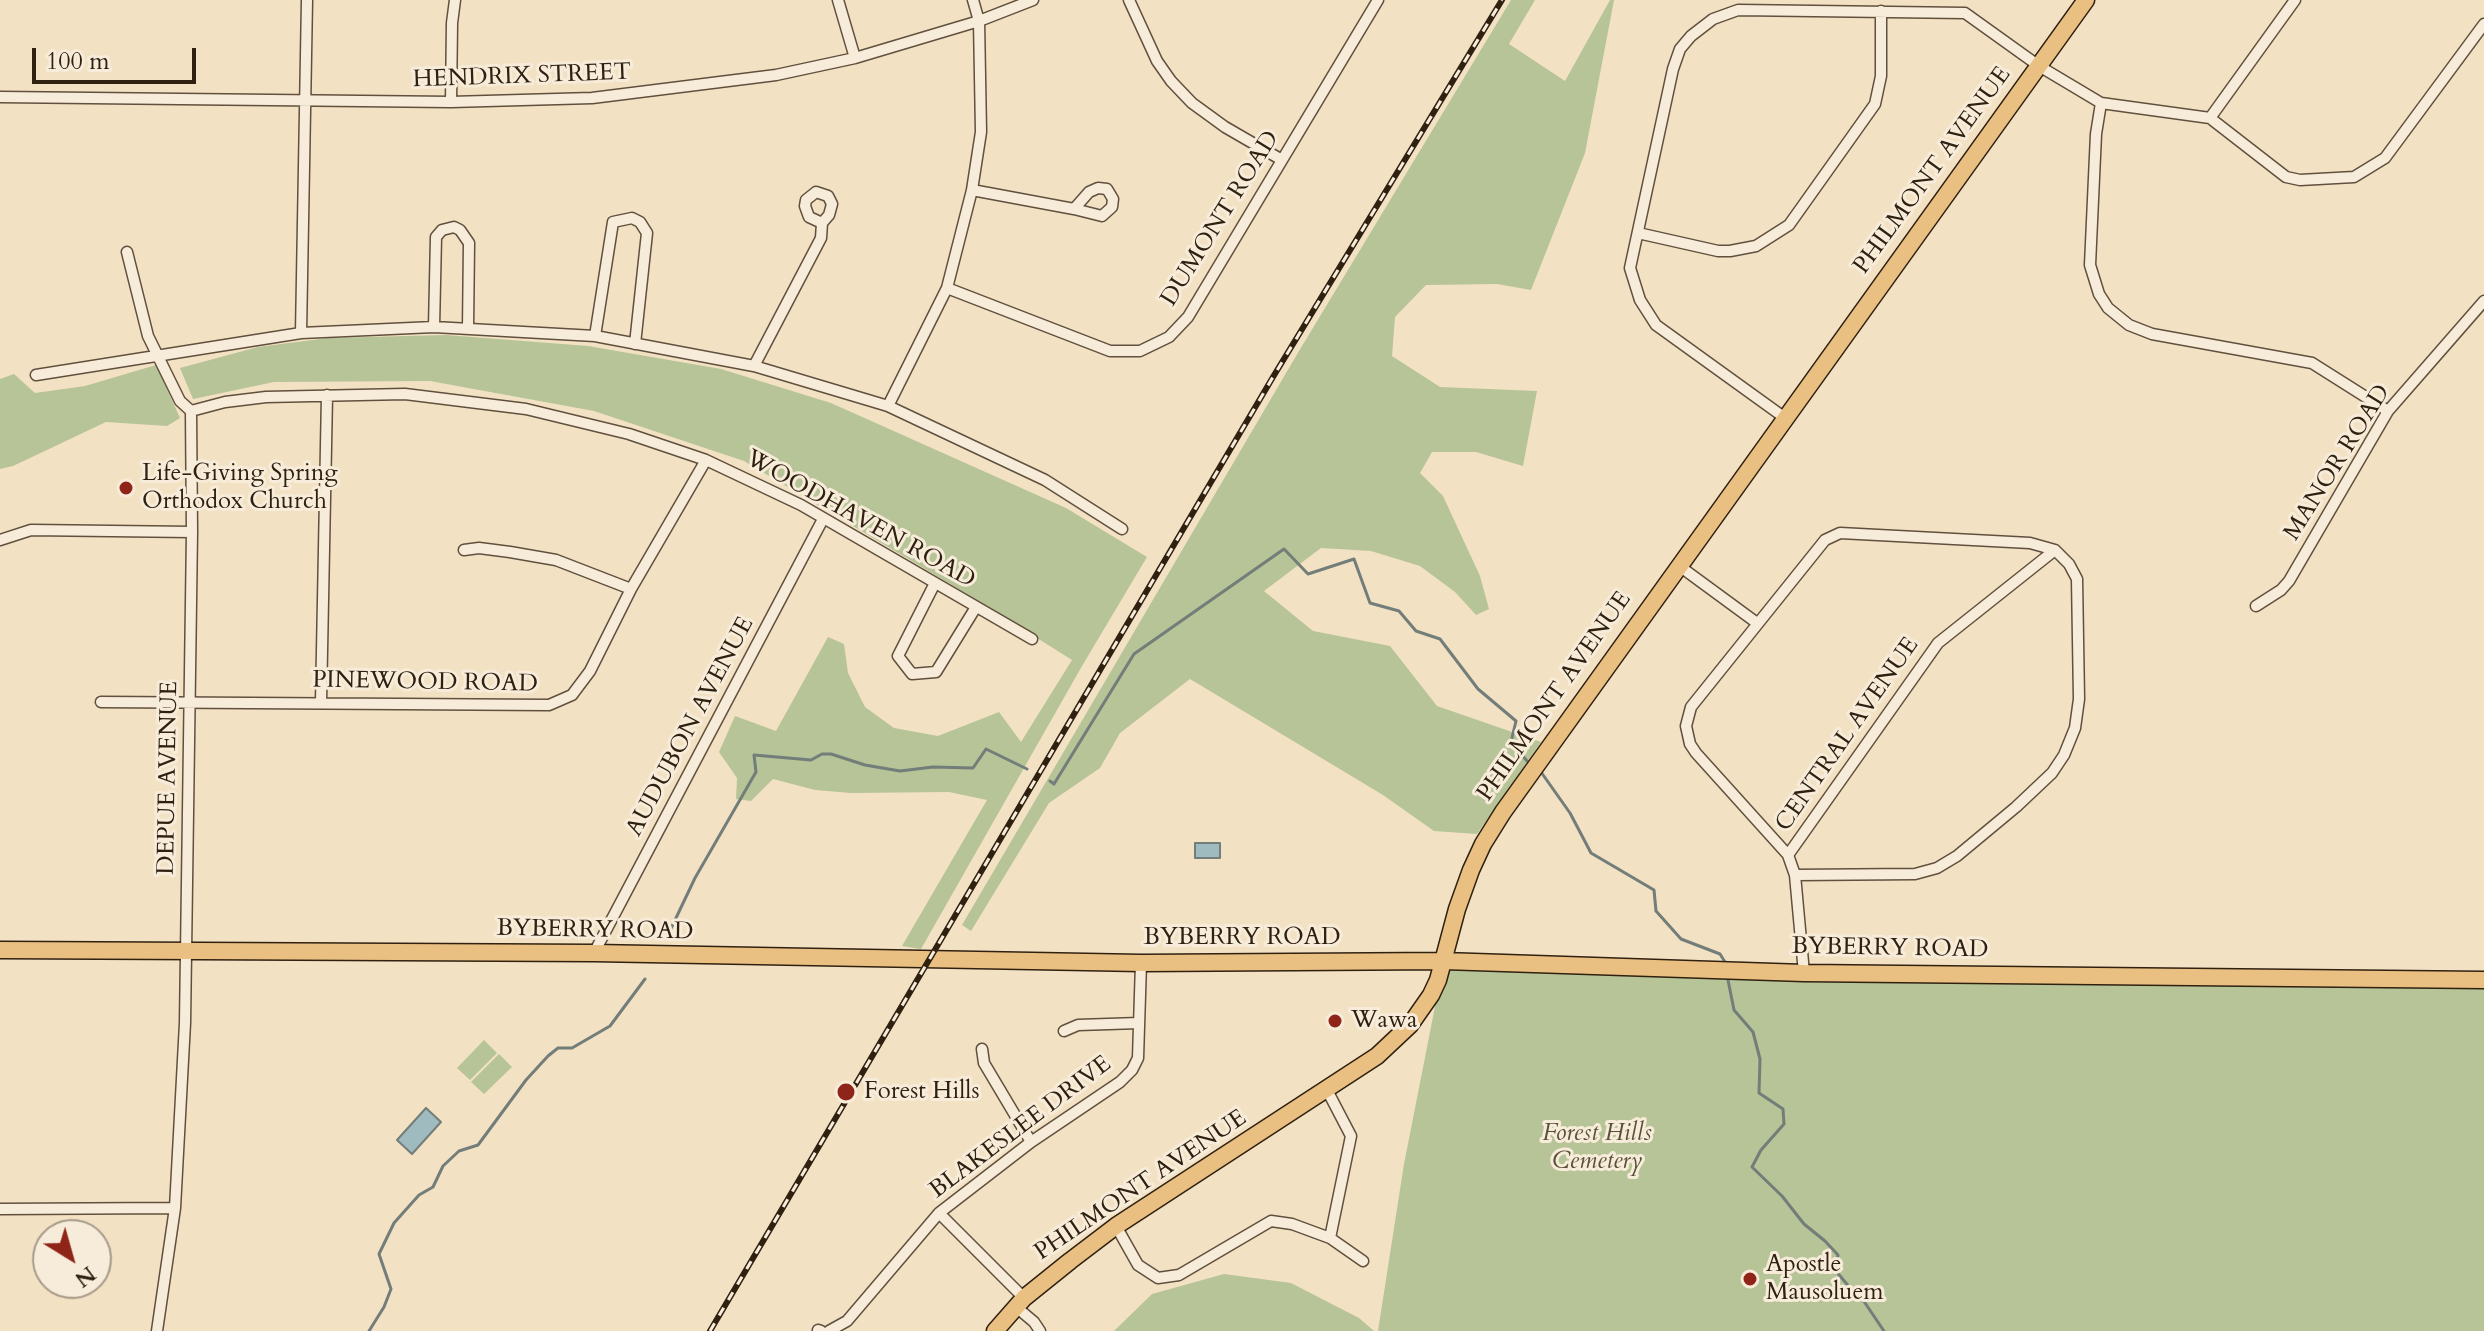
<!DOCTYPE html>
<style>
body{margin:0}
#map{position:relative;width:2484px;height:1331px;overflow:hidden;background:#f3e1c4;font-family:Cardo,serif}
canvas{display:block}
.north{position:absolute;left:32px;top:1219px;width:80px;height:80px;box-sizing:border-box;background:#f7ecd9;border:2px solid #a79a89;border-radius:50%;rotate:143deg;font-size:22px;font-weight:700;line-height:32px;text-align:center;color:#2f2010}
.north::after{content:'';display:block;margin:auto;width:28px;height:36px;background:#8f2418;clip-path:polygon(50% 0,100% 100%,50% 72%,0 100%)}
.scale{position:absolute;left:32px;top:48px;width:164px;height:36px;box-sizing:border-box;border:4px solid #2f2010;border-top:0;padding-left:10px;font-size:24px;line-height:28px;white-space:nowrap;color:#2f2010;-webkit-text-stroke:6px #f7ecd9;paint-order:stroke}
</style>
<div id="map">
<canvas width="2484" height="1331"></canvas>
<div class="north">N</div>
<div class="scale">100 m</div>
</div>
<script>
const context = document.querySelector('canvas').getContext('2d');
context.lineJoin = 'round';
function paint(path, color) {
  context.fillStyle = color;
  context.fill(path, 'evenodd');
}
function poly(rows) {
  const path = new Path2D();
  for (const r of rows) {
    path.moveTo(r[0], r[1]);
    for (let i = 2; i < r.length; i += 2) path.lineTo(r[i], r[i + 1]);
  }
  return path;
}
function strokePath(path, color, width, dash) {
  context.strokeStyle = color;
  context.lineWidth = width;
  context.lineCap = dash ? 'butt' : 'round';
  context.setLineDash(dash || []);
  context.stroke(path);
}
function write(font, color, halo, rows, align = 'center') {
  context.font = font + ' Cardo,serif';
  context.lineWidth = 6;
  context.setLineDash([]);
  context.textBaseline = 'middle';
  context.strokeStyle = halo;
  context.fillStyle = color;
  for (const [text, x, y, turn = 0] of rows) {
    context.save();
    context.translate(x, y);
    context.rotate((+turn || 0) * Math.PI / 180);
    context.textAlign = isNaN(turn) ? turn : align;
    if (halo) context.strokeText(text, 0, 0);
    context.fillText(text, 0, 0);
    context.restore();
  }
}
paint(poly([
 [1511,0,1535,0,1509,44,1565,81,1610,0,1614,0,1585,153,1531,290,1497,284,1426,285,1395,317,1392,356,1440,387,1537,391,1523,466,1476,452,1432,452,1420,473,1443,496,1480,576,1489,609,1476,615,1455,592,1420,566,1371,551,1321,548,1264,591,1313,631,1390,646,1437,706,1541,742,1477,834,1434,831,1383,795,1190,679,1120,733,1100,768,1049,803,971,931,962,925,1299,351],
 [446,335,588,346,721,369,831,403,1066,508,1147,557,1082,666,921,949,902,946,987,800,949,792,851,793,815,790,773,779,751,801,736,799,737,778,719,752,735,716,776,731,828,637,844,644,848,673,865,707,894,728,938,736,999,712,1021,742,1072,660,972,597,744,461,594,411,430,381,274,382,193,399,180,368,258,347,328,338],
 [156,365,180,418,167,426,106,422,13,466,0,469,0,379,14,374,35,393,85,386],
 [1444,961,2484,982,2484,1331,1378,1331,1404,1164],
 [484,1040,497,1053,470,1080,457,1068],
 [499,1054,512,1067,484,1094,471,1082],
 [1224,1274,1291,1283,1359,1318,1374,1331,1114,1331,1152,1294]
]), '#b6c497');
const water = poly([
 [1195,843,1220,843,1220,858,1195,858,1195,843],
 [426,1108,441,1122,412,1154,397,1140,426,1108]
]);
paint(water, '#a0bbbf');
strokePath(water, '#737d79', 2);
strokePath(poly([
 [1541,772,1570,813,1591,853,1654,890,1656,911,1681,939,1720,954,1725,962],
 [1050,781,1054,784,1134,654,1284,549,1308,574,1354,559,1370,603,1399,611,1416,631,1440,639,1478,689,1516,721,1511,742,1527,761],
 [666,939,695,878,756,772,754,755,811,760,822,754,831,754,865,765,900,771,933,767,973,768,986,749,1027,769],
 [1728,980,1734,1010,1753,1032,1760,1059,1759,1093,1783,1109,1784,1124,1761,1150,1752,1167,1782,1196,1804,1224,1825,1241,1838,1255,1835,1270,1851,1289,1861,1297,1884,1331],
 [369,1331,384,1307,391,1289,379,1254,394,1223,419,1195,433,1187,443,1166,459,1151,478,1145,526,1080,548,1056,558,1048,572,1048,610,1026,645,979]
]), '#737d79', 3);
const minor = poly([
 [838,0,855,58],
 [1129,0,1157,61,1171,81,1192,103,1225,127,1282,160],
 [0,97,451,102,592,98,776,75,855,58,979,21,1033,0],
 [451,102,452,23,455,0],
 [2101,103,2096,134,2090,265,2099,294,2108,308,2129,325,2152,334,2312,363,2388,411],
 [2210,118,2295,0],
 [972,190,1074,209,1089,192,1098,188,1107,189,1113,199,1112,207,1102,216,1074,209],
 [1638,233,1718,251,1730,251,1756,246,1789,225,1875,104,1881,76,1881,11],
 [127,252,148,336,180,401,191,411,192,532,185,1023,175,1208,157,1331],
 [947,288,1110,351,1140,351,1169,337,1188,317,1378,0],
 [434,327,436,237,442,230,454,227,460,230,469,243,468,329],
 [301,333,307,0],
 [595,336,613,222,632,218,640,222,647,233,635,344],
 [754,366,821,238,822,223,809,217,805,206,806,200,816,192,828,196,832,204,829,215,822,223],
 [36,375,301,333,434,327,595,336,754,366,888,406,1045,480,1122,529],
 [888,406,947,288,972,190,981,132,979,21,973,0],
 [191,411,225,402,266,397,405,394,526,409,629,434,706,460,801,505,1032,639],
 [1785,418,1656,325,1640,300,1630,268,1673,69,1680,49,1691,36,1713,19,1738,10,1965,13,2039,66,2101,103,2210,118,2286,177,2300,180,2354,177,2385,158,2484,24],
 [0,540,31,530,192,532],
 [464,550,479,548,510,552,556,560,631,589],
 [1678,565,1757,623],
 [935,583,898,656,912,674,936,672,976,607],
 [2256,606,2281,590,2289,581,2388,411,2484,301],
 [101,702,549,705,572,695,590,671,631,589,706,460],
 [321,702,327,395],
 [1788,855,1938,643,2055,550],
 [1795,875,1915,874,1937,868,1957,856,2016,807,2052,773,2064,755,2075,728,2079,699,2077,579,2069,564,2055,550,2030,543,1840,533,1825,540,1691,707,1686,726,1690,744,1696,753,1788,855,1795,875,1804,973],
 [594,953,823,519],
 [1064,1031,1078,1025,1139,1023],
 [982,1049,984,1063,1031,1142],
 [1327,1090,1351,1136,1330,1238],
 [0,1209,175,1208],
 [939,1213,1024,1298],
 [1116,1226,1138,1265,1158,1278,1179,1275,1271,1221,1292,1224,1330,1238,1363,1261],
 [1015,1306,1034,1322,1040,1331],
 [818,1330,821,1331],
 [829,1331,847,1321,939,1213,1031,1142,1120,1082,1132,1070,1138,1058,1141,963]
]);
const primary = poly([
 [0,950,594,953,1141,963,1444,961,1804,973,2484,980],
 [995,1331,1024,1298,1070,1261,1116,1226,1377,1056,1410,1025,1431,995,1438,980,1457,909,1471,870,1483,844,1503,812,2086,0]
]);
strokePath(minor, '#60503d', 13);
strokePath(primary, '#2f2010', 19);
strokePath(minor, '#f7ecd9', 10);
strokePath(primary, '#eac082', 16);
const rail = poly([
 [710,1331,1273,377,1502,0]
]);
strokePath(rail, '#2f2010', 6);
strokePath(rail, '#f7ecd9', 3, [9]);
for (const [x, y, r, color] of [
 [126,488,8,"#8f2418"],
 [1335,1021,8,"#8f2418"],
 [846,1092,10,"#8f2418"],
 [1750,1279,8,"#8f2418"]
]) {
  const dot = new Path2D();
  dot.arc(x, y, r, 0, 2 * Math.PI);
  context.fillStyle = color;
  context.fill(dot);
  strokePath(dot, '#f7ecd9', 3);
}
write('24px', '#2f2010', '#f7ecd9', [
 ["HENDRIX STREET",522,77,-2],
 ["PHILMONT AVENUE",1933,171,-54],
 ["DUMONT ROAD",1221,219,-58],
 ["MANOR ROAD",2338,463,-58],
 ["WOODHAVEN ROAD",860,520,29],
 ["PINEWOOD ROAD",425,683,1],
 ["PHILMONT AVENUE",1555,697,-55],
 ["AUDUBON AVENUE",691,727,-62],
 ["CENTRAL AVENUE",1848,735,-55],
 ["DEPUE AVENUE",169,778,-89],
 ["BYBERRY ROAD",595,931,1],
 ["BYBERRY ROAD",1242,938],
 ["BYBERRY ROAD",1890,949,1],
 ["BLAKESLEE DRIVE",1021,1128,-37],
 ["PHILMONT AVENUE",1141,1186,-34]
]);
write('24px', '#2f2010', '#f7ecd9', [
 ["Life-Giving Spring",142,474],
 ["Orthodox Church",142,502],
 ["Wawa",1351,1021],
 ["Forest Hills",864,1092],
 ["Apostle",1766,1265],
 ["Mausoluem",1766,1293]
], 'left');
write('italic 24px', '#585138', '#f7ecd9', [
 ["Forest Hills",1597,1134],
 ["Cemetery",1597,1162]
]);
</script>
